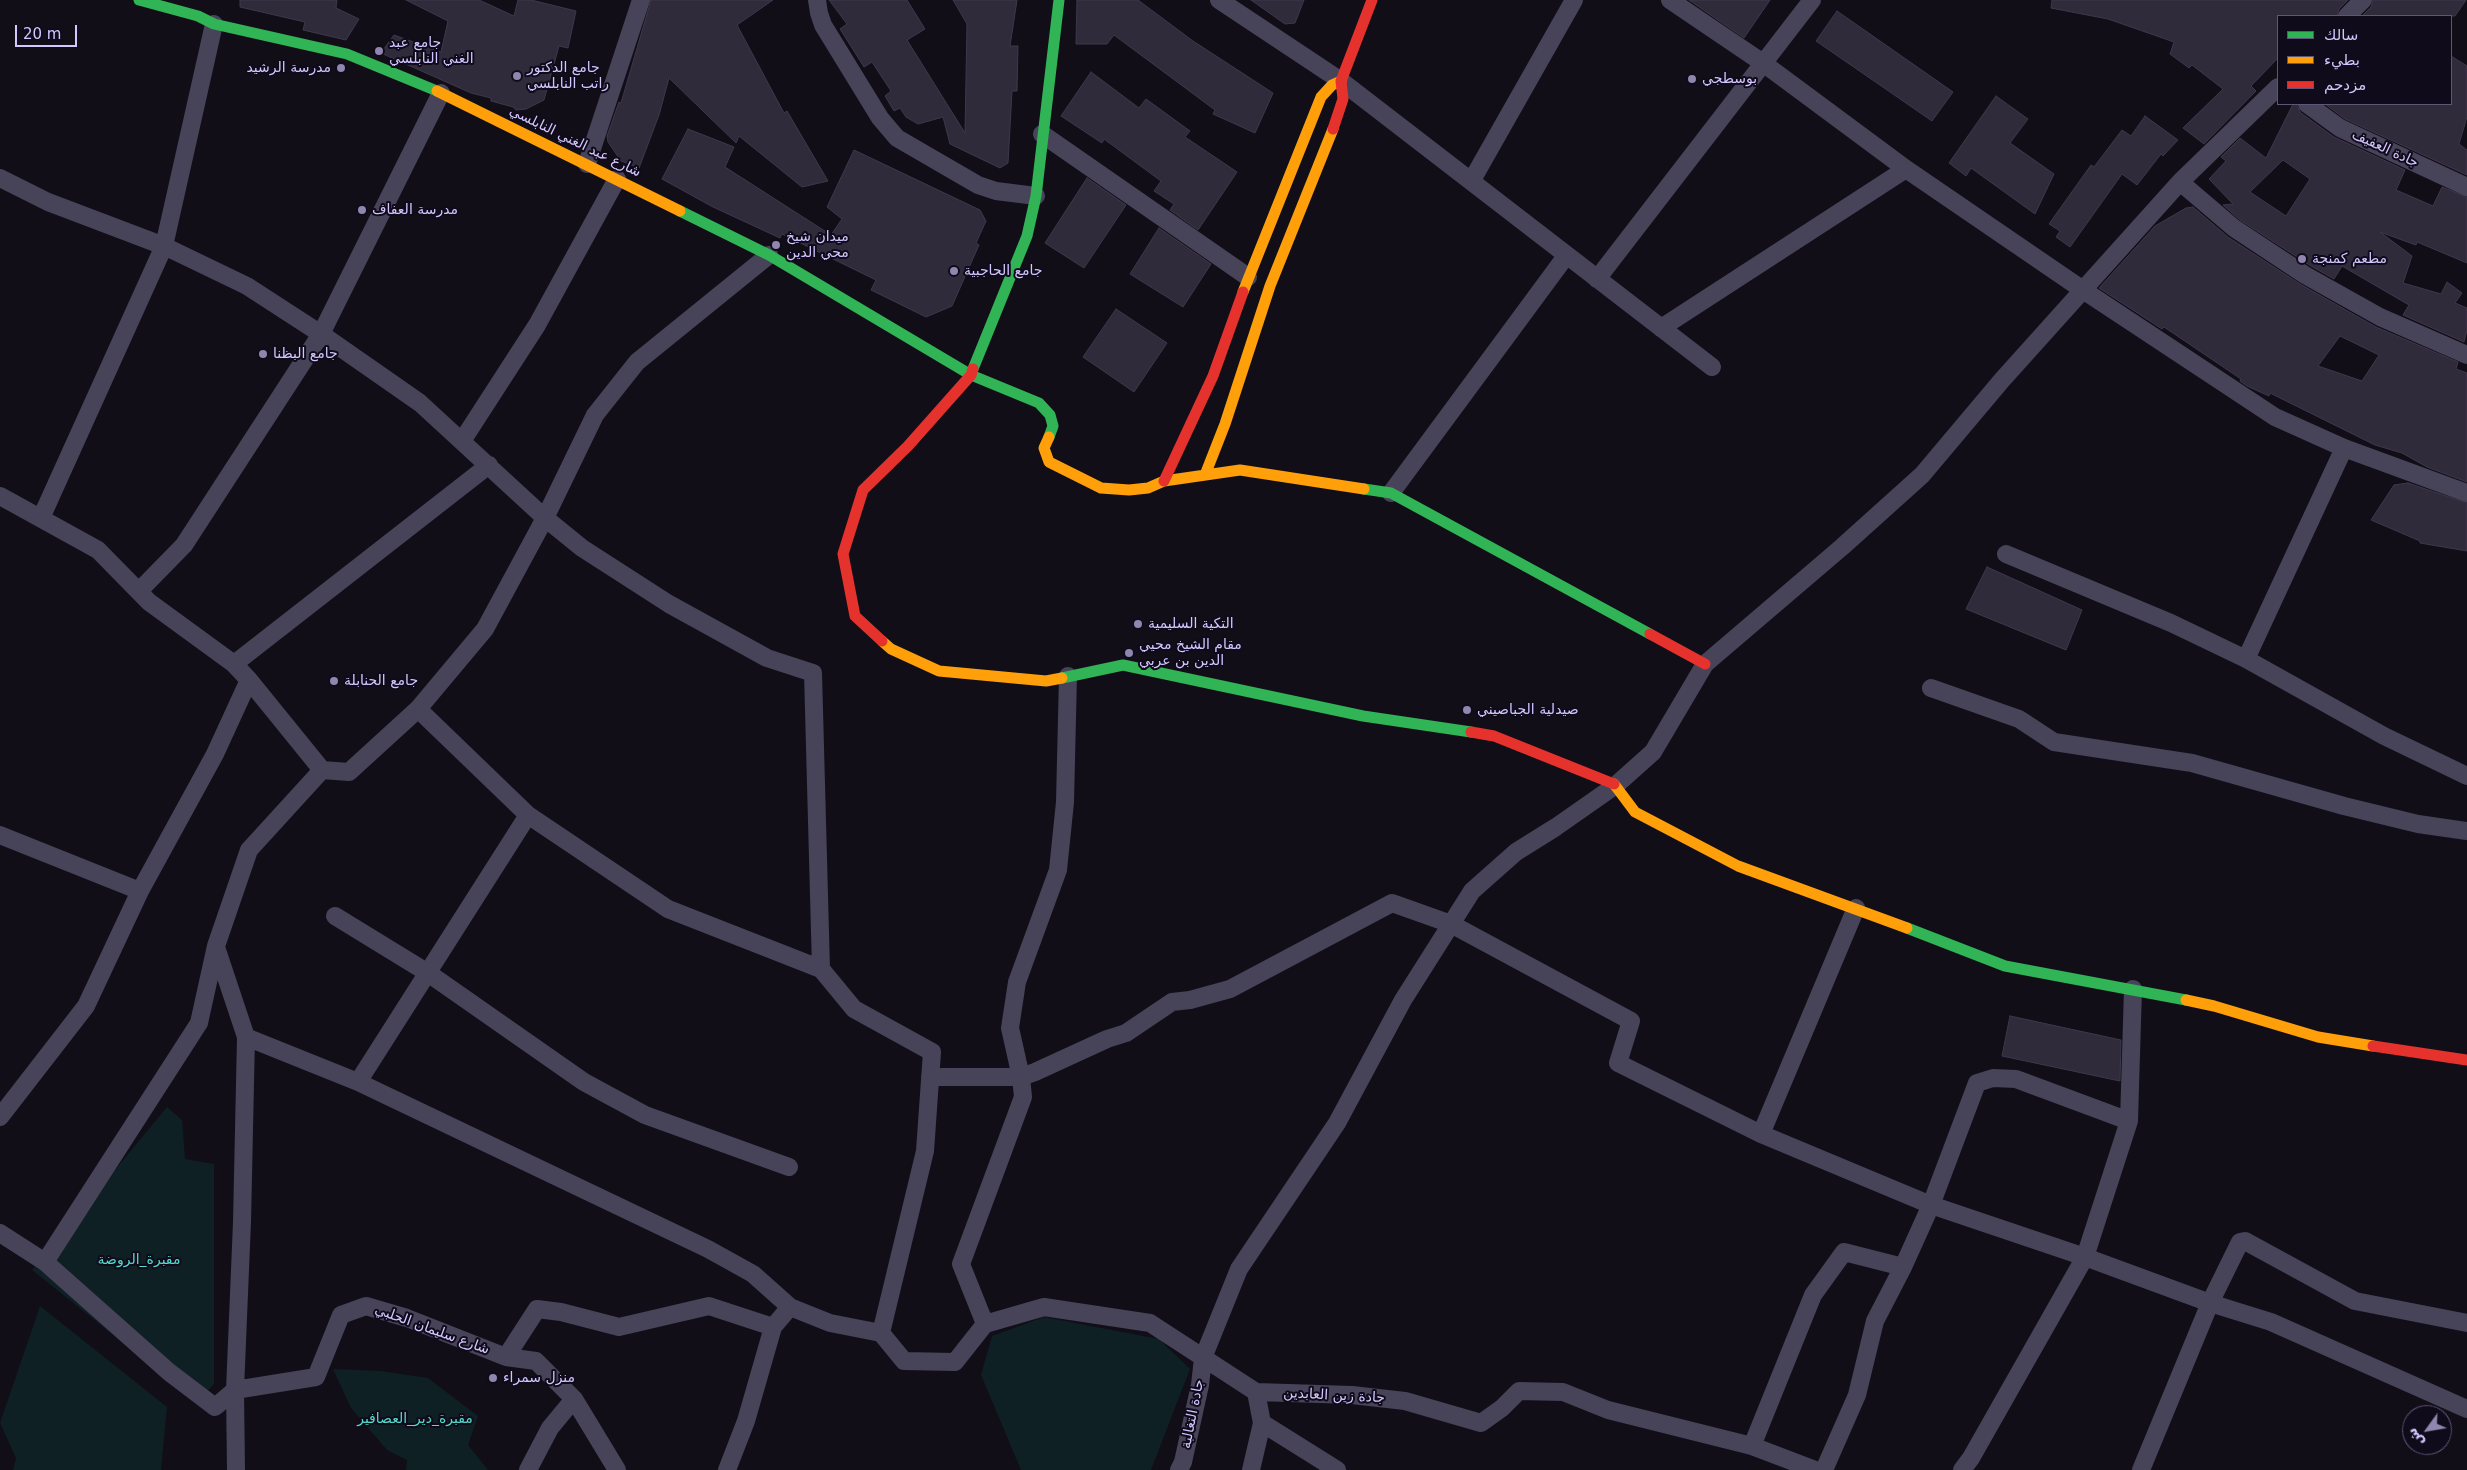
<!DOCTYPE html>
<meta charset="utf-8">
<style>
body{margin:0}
#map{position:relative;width:2467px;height:1470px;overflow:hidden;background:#110e18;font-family:"DejaVu Sans",Vazirmatn,sans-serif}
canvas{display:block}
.legend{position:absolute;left:2277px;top:15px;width:175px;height:90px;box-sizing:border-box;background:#100b1b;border:1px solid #5e5676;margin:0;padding:6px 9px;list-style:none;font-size:15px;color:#d4c6fe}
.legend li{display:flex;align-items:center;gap:10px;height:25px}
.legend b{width:25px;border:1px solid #5e5676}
.north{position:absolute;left:2402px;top:1405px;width:50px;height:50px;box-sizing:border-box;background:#100b1b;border:1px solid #5e5676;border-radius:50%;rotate:238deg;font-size:14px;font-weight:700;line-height:20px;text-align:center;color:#d4c6fe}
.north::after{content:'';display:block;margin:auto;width:18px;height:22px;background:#9086ae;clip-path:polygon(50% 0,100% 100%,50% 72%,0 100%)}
.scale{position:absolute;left:15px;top:25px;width:62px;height:22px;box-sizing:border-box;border:2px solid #d4c6fe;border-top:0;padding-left:6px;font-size:15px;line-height:18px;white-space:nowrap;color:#d4c6fe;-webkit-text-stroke:4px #100b1b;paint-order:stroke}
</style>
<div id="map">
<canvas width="2467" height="1470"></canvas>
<ul class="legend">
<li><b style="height:6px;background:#30b455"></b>سالك</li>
<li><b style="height:6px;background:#ff9f0a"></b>بطيء</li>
<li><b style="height:6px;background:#e5322d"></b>مزدحم</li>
</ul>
<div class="north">ش</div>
<div class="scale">20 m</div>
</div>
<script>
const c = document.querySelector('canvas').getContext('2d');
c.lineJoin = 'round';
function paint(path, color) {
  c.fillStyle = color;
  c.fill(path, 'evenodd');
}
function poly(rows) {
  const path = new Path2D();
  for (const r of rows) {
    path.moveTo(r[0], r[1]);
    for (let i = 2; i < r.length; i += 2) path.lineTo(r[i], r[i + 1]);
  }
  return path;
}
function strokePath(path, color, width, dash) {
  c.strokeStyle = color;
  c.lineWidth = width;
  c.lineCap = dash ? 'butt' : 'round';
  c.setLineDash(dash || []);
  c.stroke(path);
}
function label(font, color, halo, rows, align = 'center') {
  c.font = font + ' "DejaVu Sans",Vazirmatn,sans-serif';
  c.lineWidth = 4;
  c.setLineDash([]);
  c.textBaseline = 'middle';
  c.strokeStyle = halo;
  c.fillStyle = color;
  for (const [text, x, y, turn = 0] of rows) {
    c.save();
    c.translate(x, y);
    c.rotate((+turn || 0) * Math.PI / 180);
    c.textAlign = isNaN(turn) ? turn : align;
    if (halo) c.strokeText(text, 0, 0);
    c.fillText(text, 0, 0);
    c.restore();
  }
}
const green = poly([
 [167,1107,182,1120,185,1159,214,1164,214,1384,197,1402,32,1270],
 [40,1306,167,1407,161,1470,13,1470,16,1458,0,1423],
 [1044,1317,1159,1339,1190,1369,1151,1470,1021,1470,981,1375,992,1336],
 [333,1369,381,1371,428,1378,478,1416,468,1445,488,1470,406,1470,407,1460,387,1450,351,1408]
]);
const building = poly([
 [240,0,337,0,336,8,359,19,346,40,303,30,305,22,240,7,240,0],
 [406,0,479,0,514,16,518,0,531,0,576,11,568,48,559,46,544,100,526,109,516,110,513,107,491,101,491,98,471,93,381,53,394,35,441,52,448,21,406,0],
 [651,0,773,0,737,25,784,113,787,111,828,181,802,187,739,136,736,143,669,78,659,115,639,168,621,161,608,142,607,136,619,102,621,103,651,0],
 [829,0,907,0,925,29,907,40,965,133,967,24,953,0,1017,0,1010,46,1018,46,1017,91,1012,91,1008,163,1000,168,950,144,943,117,918,124,906,117,900,108,894,111,885,96,891,91,872,62,864,67,840,29,847,24,829,0],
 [1077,0,1138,0,1193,41,1273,93,1255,133,1213,114,1215,110,1114,35,1107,44,1076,44,1077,0],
 [1251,0,1304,0,1295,23,1285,24,1251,0],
 [1689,0,1770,0,1744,38,1689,0],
 [2052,0,2348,0,2339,9,2337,16,2278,16,2278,58,2251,86,2256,91,2204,144,2183,128,2223,89,2192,65,2189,68,2170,54,2174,42,2108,19,2051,8,2052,0],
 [2373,0,2466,0,2455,16,2362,16,2371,7,2373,0],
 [1837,11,1953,92,1932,121,1816,41,1837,11],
 [2451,56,2467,66,2467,117,2459,144,2467,150,2467,175,2345,119,2325,104,2451,104,2451,56],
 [1091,72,1139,108,1146,99,1190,131,1185,137,1237,172,1198,230,1170,210,1174,204,1154,191,1161,181,1104,139,1102,143,1061,116,1091,72],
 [1996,96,2028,119,2010,143,2054,174,2035,214,1971,168,1966,176,1949,163,1996,96],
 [2293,104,2296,104,2301,113,2334,137,2405,170,2396,190,2433,206,2442,187,2467,197,2467,263,2417,242,2416,245,2380,232,2412,256,2403,283,2441,294,2447,282,2462,293,2455,303,2467,308,2467,330,2464,342,2403,315,2409,305,2342,266,2334,279,2311,266,2240,220,2223,205,2233,204,2209,179,2226,161,2221,157,2240,138,2266,158,2293,104],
 [2283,160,2310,179,2286,216,2250,192,2283,160],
 [2145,116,2178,140,2163,156,2161,154,2137,185,2122,174,2070,247,2056,237,2060,231,2049,224,2091,165,2094,167,2122,130,2131,136,2145,116],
 [688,129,734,147,725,167,831,235,842,219,827,207,854,150,980,210,986,221,976,243,979,245,952,306,926,317,871,290,876,280,782,234,780,238,713,207,662,179,688,129],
 [1087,178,1126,205,1084,268,1045,243,1087,178],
 [2193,207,2228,237,2300,284,2376,327,2458,362,2456,369,2467,373,2467,482,2427,467,2402,453,2375,445,2270,393,2269,396,2247,386,2240,381,2241,379,2164,327,2162,329,2099,288,2155,226,2186,208,2193,207],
 [2340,336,2379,355,2362,381,2318,366,2340,336],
 [1159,228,1211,264,1183,307,1130,274,1159,228],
 [1116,309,1167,343,1134,392,1083,357,1116,309],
 [2408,483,2467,503,2467,551,2420,543,2420,541,2371,520,2394,485,2408,483],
 [1987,567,2082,610,2066,650,1966,609,1987,567],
 [2010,1016,2121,1040,2120,1081,2002,1056,2010,1016]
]);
const street = poly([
 [817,0,819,13,823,25,880,118,897,138,978,185,996,191,1036,196],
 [1219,0,1341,81,1712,367],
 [1670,0,1763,63,1906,169,2083,290,2275,417,2344,448,2467,493],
 [2347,16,2363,0],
 [2307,104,2340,128,2467,187],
 [1042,134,1248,277],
 [587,164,641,0],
 [0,178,48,202,164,246,247,286,321,334,420,403,545,518,582,548,669,604,767,658,813,673,821,969,854,1009,932,1052,925,1151,881,1333],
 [1472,180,1574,0],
 [2180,182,2234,228,2305,275,2380,317,2467,355],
 [1597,279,1812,0],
 [1661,328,1906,169],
 [462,441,537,325,617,179],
 [1391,493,1566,256],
 [0,496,98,550,149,602,234,664,249,680,322,770],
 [41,518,164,246,214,24],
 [2006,554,2171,623,2246,659,2384,736,2467,776],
 [139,591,184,545,321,334,441,93],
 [2246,659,2344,448],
 [234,664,489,465],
 [1931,688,2019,719,2054,742,2192,763,2344,806,2418,824,2467,831],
 [418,709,528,815,668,909,821,969],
 [0,835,140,891],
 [335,916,428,973,584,1082,645,1115,789,1167],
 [216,947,246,1037,242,1222,235,1390,236,1470],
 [246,1037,358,1082,708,1249,753,1274,790,1307,830,1323,881,1333],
 [930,1077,1021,1077,1035,1072,1107,1039,1126,1033,1172,1002,1190,1000,1230,989,1392,903,1451,924,1631,1021,1618,1063,1761,1134,1931,1205,2085,1257,2210,1303,2271,1322,2467,1409],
 [358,1082,528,815],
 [0,1117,86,1006,140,891,215,754,249,680],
 [1761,1134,1856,908],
 [0,1233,45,1262,169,1372,215,1407,235,1390,316,1377,341,1315,366,1306,407,1318,506,1357,536,1361,574,1399,617,1470],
 [45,1262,199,1023,216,946,249,850,322,770,349,772,418,709,485,629,545,518,595,415,637,362,769,255],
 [985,1324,961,1264,1023,1097,1021,1077,1010,1028,1017,982,1058,870,1065,802,1068,676],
 [881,1333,904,1361,955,1362,985,1324,1044,1307,1150,1323,1256,1392,1352,1395,1405,1401,1481,1423,1502,1408,1519,1391,1563,1392,1608,1410,1752,1446,1815,1470],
 [506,1357,537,1309,561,1312,619,1327,709,1306,773,1327],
 [1262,1423,1337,1470],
 [1752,1446,1813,1295,1844,1252,1903,1267,1931,1205,1977,1083,1993,1078,2016,1079,2129,1121],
 [528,1470,550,1428,574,1399],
 [727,1470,746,1421,773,1327,790,1307],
 [1179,1470,1183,1462,1200,1385,1203,1358,1239,1269,1337,1123,1403,1000,1472,891,1516,852,1556,827,1616,785,1653,752,1705,664,1842,547,1922,475,2002,380,2180,182,2278,87],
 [1251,1470,1262,1423,1256,1392],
 [1824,1470,1857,1395,1875,1321,1903,1267],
 [1962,1470,1971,1458,2085,1257,2129,1121,2133,989],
 [2141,1470,2210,1303,2240,1242,2245,1241,2355,1301,2467,1323]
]);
const fast = poly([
 [139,0,198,16,214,24,347,54,437,91],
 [680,211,769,255,971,375,1039,403,1050,415,1053,426,1049,437],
 [973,369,1027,236,1036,196,1059,0],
 [1364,489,1391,493,1650,634],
 [1062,678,1123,665,1363,716,1471,732],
 [1907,928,2005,966,2186,1000]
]);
const slow = poly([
 [437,91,680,211],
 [1243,292,1321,97,1332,85,1341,81],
 [1049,437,1044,448,1049,462,1101,488,1129,490,1148,488,1164,481,1240,470,1364,489],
 [1205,475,1225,424,1270,286,1333,129],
 [882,641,891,649,939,671,1046,681,1062,678],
 [1614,784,1635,812,1738,866,1907,928],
 [2186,1000,2214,1006,2318,1037,2373,1046]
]);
const jam = poly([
 [1333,129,1343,99,1341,81,1372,0],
 [1164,481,1213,376,1243,292],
 [1650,634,1705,664],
 [882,641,855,616,843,554,863,490,908,446,971,375,973,369],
 [1471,732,1494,736,1614,784],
 [2373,1046,2467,1060]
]);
const markers = [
 [379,51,5,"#9086ae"],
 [341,68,5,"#9086ae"],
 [517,76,5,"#9086ae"],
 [1692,79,5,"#9086ae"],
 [362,210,5,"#9086ae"],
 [776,245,5,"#9086ae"],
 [2302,259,5,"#9086ae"],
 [954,271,5,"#9086ae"],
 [263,354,5,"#9086ae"],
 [1138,624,5,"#9086ae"],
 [1129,653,5,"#9086ae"],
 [334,681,5,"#9086ae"],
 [1467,710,5,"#9086ae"],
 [493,1378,5,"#9086ae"]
];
const poiNames = [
 ["جامع عبد",389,43],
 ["الغني النابلسي",389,59],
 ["مدرسة الرشيد",331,68,"right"],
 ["جامع الدكتور",527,68],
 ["راتب النابلسي",527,84],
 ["بوسطجي",1702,79],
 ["مدرسة العفاف",372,210],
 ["ميدان شيخ",786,237],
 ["محي الدين",786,253],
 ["مطعم كمنجة",2312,259],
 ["جامع الحاجبية",964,271],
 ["جامع البظنا",273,354],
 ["التكية السليمية",1148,624],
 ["مقام الشيخ محيي",1139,645],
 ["الدين بن عربي",1139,661],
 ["جامع الحنابلة",344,681],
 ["صيدلية الجباصيني",1477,710],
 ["منزل سمراء",503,1378]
];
const streetNames = [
 ["شارع عبد الغني النابلسي",575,142,26],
 ["جادة العفيف",2385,149,25],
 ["شارع سليمان الحلبي",432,1330,20],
 ["جادة زين العابدين",1334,1396,3],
 ["جادة التغالبة",1193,1414,-79]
];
const parkNames = [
 ["مقبرة_الروضة",139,1260],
 ["مقبرة_دير_العصافير",415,1419]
];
paint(green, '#0e2023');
paint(building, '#302b3b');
strokePath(building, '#3f384c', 1);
strokePath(street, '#474359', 18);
strokePath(fast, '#30b455', 11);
strokePath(slow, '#ff9f0a', 11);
strokePath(jam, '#e5322d', 11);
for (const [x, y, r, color] of markers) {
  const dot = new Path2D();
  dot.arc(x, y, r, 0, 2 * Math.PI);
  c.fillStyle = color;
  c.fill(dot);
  strokePath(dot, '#100b1b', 2);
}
label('14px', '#d4c6fe', '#100b1b', poiNames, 'left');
label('14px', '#d4c6fe', '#100b1b', streetNames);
label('14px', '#55dbcc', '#100b1b', parkNames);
</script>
